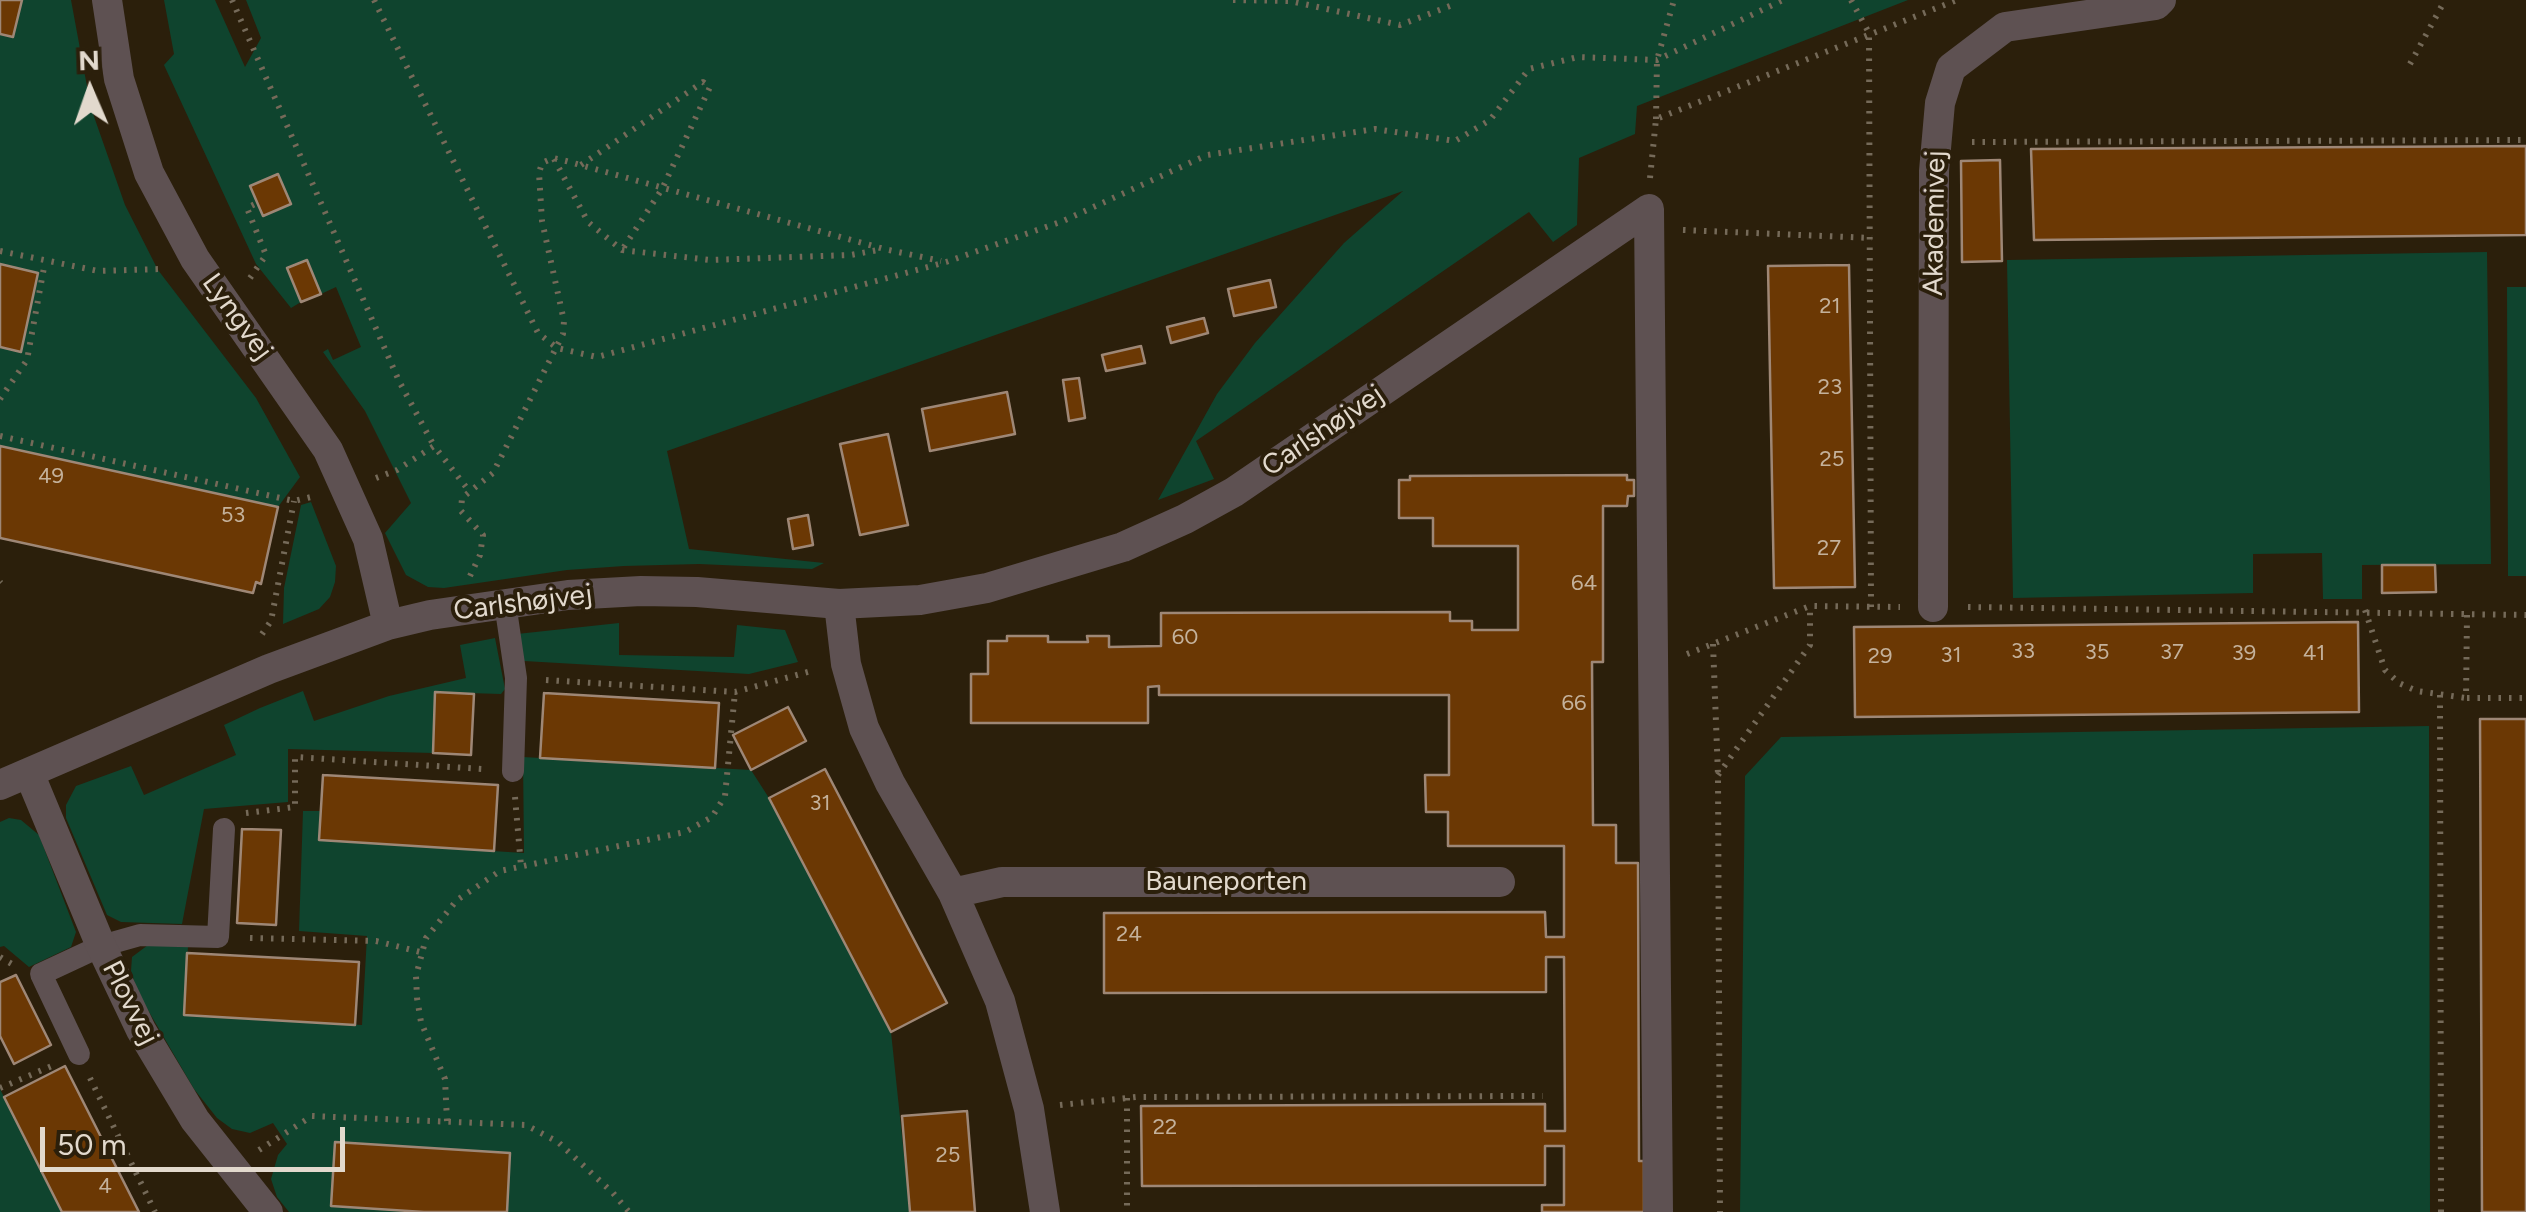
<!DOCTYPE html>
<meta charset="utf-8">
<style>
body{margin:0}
#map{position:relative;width:2526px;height:1212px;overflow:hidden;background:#2b1f0b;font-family:Figtree,sans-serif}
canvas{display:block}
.north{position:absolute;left:40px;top:40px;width:100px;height:100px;-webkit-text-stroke:8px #2b1f0b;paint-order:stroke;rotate:358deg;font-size:28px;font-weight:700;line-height:40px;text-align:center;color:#e2d9cd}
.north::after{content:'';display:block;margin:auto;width:35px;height:45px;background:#e2d9cd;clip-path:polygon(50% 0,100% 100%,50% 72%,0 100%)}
.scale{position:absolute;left:40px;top:1127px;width:305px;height:45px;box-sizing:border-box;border:5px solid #e2d9cd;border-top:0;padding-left:12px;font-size:30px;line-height:35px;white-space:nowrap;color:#e2d9cd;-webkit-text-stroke:8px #2b1f0b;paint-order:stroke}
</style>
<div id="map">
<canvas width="2526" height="1212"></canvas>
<div class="north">N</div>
<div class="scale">50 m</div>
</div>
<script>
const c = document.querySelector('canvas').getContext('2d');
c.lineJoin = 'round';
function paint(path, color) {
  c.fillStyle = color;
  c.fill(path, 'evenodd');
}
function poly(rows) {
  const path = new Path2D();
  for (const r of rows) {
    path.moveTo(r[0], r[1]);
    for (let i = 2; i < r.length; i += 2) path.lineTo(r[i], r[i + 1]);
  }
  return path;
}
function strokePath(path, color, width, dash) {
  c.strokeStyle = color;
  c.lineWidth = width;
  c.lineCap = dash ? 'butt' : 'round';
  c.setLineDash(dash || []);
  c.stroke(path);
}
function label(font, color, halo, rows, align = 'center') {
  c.font = font + ' Figtree,sans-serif';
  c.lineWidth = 8;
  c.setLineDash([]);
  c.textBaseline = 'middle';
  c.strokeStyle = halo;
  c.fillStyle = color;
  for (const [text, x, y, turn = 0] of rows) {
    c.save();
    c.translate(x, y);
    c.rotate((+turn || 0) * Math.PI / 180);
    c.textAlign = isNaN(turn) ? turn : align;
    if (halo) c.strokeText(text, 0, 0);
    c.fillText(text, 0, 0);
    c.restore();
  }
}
const green = poly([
 [0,0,71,0,91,108,125,205,158,270,256,398,300,477,278,507,0,446],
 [164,0,215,0,245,67,261,38,246,0,1908,0,1637,106,1635,134,1579,158,1577,225,1553,242,1529,212,1196,441,1214,479,1158,500,1217,394,1255,343,1344,243,1403,191,667,451,689,549,824,563,812,569,699,564,624,566,567,570,444,588,428,587,406,575,385,533,411,503,365,411,323,352,328,349,333,360,361,347,336,287,321,294,307,260,288,268,301,302,291,308,256,264,164,65,174,54],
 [2487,252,2491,564,2362,565,2362,599,2323,599,2322,553,2253,554,2253,593,2013,598,2007,260],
 [2507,287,2526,287,2526,576,2508,576],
 [311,502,336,566,335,582,330,597,319,609,283,624,284,588,301,505],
 [619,623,619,655,734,657,737,625,785,630,798,662,749,674,524,661,517,634],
 [495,638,505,689,501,694,435,692,433,753,288,749,288,802,204,809,182,924,121,922,107,915,66,818,66,805,76,786,131,766,144,795,236,755,224,725,260,708,303,691,314,721,389,696,466,678,460,645],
 [2429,726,2430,1212,1740,1212,1745,776,1781,737],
 [523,757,751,770,769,798,891,1032,910,1212,289,1212,277,1197,271,1179,278,1155,287,1144,273,1123,250,1133,232,1129,217,1118,194,1089,138,993,131,971,132,957,148,945,188,946,184,1015,362,1025,367,936,299,931,303,811,320,811,319,840,524,853],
 [9,818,21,820,39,835,76,932,71,947,29,967,4,946,0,947,0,822],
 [0,1089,4,1097,62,1212,0,1212]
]);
const building = poly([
 [0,0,22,0,13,37,0,34,0,0],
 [2526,146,2526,235,2034,240,2031,149,2526,146],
 [2000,160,2002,261,1962,262,1961,161,2000,160],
 [278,174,291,204,263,216,250,186,278,174],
 [307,260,321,294,301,302,287,268,307,260],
 [0,264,38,273,21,352,0,347,0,264],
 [1849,265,1855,587,1774,588,1768,266,1849,265],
 [1270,280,1276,307,1234,316,1228,289,1270,280],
 [1204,318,1208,333,1171,343,1167,327,1204,318],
 [1141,346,1145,363,1106,371,1102,355,1141,346],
 [1079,378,1085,418,1069,421,1063,380,1079,378],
 [1007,392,1015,434,930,451,922,409,1007,392],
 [888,434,908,525,860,535,840,444,888,434],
 [0,446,278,507,261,584,256,582,253,593,0,538,0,446],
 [1627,475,1627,480,1634,480,1634,496,1628,496,1627,506,1603,506,1603,662,1592,662,1593,825,1616,825,1616,863,1638,863,1639,1161,1644,1161,1644,1212,1542,1212,1542,1205,1564,1205,1564,1146,1545,1146,1545,1185,1142,1186,1141,1106,1545,1104,1545,1131,1565,1131,1564,957,1546,957,1546,992,1104,993,1104,913,1545,912,1546,937,1564,937,1564,846,1448,846,1448,812,1426,812,1425,775,1449,775,1449,695,1159,695,1159,686,1148,687,1148,723,971,723,971,674,988,674,988,641,1007,641,1007,636,1048,636,1048,642,1088,642,1087,636,1109,636,1109,647,1161,646,1161,613,1450,612,1450,621,1472,621,1472,630,1518,630,1518,546,1433,546,1433,518,1399,518,1399,480,1410,480,1410,476,1627,475],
 [808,515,813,545,793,549,788,519,808,515],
 [2382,565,2435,565,2436,592,2382,593,2382,565],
 [2358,622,2359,712,1855,717,1854,627,2358,622],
 [435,692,474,694,471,755,433,753,435,692],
 [544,693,719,703,715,768,540,758,544,693],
 [788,707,806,741,751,770,733,735,788,707],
 [2480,719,2526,719,2526,1212,2482,1212,2480,719],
 [825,769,947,1003,891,1032,769,798,825,769],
 [323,775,498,785,494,851,319,840,323,775],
 [242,829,281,830,276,925,237,923,242,829],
 [187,953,359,962,355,1025,184,1015,187,953],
 [16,975,51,1045,14,1064,0,1036,0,982,16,975],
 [65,1066,139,1212,62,1212,4,1097,65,1066],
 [967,1111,975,1212,910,1212,902,1116,967,1111],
 [335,1142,510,1153,507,1212,424,1212,331,1206,335,1142]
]);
const path = poly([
 [232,0,399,381,434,446],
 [374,0,538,333,557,348,597,357,946,262,1063,221,1207,155,1375,129,1455,141,1490,120,1529,69,1578,57,1657,60,1783,0],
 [1233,0,1290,1,1400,25,1450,6,1455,0],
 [1851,0,1869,33,1871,607],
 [2410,64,2445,0],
 [1656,119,1657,60,1674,0],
 [1972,142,2526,140],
 [554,159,588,222,622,250,710,260,851,255,878,250],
 [581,165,703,82,710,87,662,189,622,250],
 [1650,178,1656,119,1957,0],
 [1683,230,1872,238],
 [0,251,98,271,161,269],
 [250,278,266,255,247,208,257,203],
 [0,399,27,360,45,262],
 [0,436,294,501,311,497],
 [376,478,397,470,434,446,470,492],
 [470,576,480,555,483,535,461,511,462,498,493,473,563,334,564,321,542,221,539,173,542,163,553,158,566,161,884,249,941,261],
 [0,582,1,583],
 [1968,607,2526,615],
 [2365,610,2385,670,2399,683,2417,691,2466,698],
 [2467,615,2466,698,2526,698],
 [262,634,271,621,294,501],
 [1713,644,1718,775,1720,1212],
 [1687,654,1810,606,1900,607],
 [546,680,735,692,815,670],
 [2440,695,2441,1212],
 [1718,775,1810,645,1810,606],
 [515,797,521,866],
 [246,813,295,807,295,757,483,769],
 [250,938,376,941,420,952],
 [0,957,12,964],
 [90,1078,155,1212],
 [0,1088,54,1065],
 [1127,1098,1127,1212],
 [1060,1105,1136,1097,1543,1096],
 [447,1121,445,1079,421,1022,417,998,416,976,426,938,457,900,500,871,685,832,712,817,725,796,735,692],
 [259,1150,312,1116,526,1125,558,1142,613,1193,629,1212]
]);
const lane = poly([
 [505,603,516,678,513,771],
 [79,1054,41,974,101,946,140,935,218,937,224,829]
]);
const street = poly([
 [107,0,119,79,149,173,195,259,328,450,368,539,388,625],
 [839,604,846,664,864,728,890,783,953,893,1000,1001,1029,1109,1045,1212],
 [1933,607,1934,171,1940,103,1951,68,2005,27,2156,5,2161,0],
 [29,773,101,946,141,1030,195,1120,268,1212],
 [0,785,269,669,388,625,430,615,568,595,641,591,697,592,839,604,920,600,987,588,1123,547,1185,519,1234,492,1649,209,1658,1212],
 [953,893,1002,882,1500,882]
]);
const numberNames = [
 ["21",1830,307],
 ["23",1830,388],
 ["25",1832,460],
 ["49",51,477],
 ["53",233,516],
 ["27",1829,549],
 ["64",1584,584],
 ["60",1185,638],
 ["33",2023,652],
 ["35",2097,653],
 ["37",2172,653],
 ["39",2244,654],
 ["41",2314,654],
 ["31",1951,656],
 ["29",1880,657],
 ["66",1574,704],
 ["31",820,804],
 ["24",1129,935],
 ["22",1165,1128],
 ["25",948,1156],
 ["4",105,1187]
];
const streetNames = [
 ["Akademivej",1935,223,-89],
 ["Lyngvej",237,317,54],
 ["Carlshøjvej",1323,431,-34],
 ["Carlshøjvej",523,603,-7],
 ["Bauneporten",1226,882],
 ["Plovvej",130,1003,63]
];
paint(green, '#0f442e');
paint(building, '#6b3804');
strokePath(building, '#9e8776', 2.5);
strokePath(path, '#756a59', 6, [2.5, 8]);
strokePath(lane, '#5e5152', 22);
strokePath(street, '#5e5152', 30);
label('22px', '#c4b19b', null, numberNames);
label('28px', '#e2d9cd', '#2b1f0b', streetNames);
</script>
